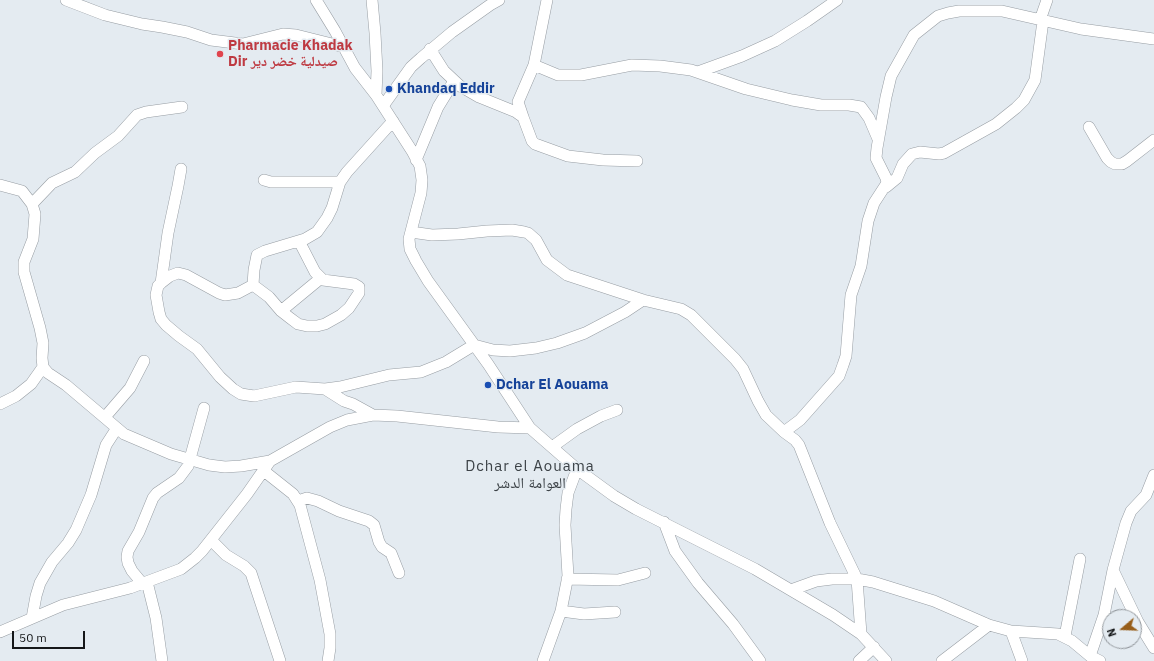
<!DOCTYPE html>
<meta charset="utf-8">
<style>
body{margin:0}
#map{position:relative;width:1154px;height:661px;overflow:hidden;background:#e4ebf1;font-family:"IBM Plex Sans",sans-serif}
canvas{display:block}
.north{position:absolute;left:1102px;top:609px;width:40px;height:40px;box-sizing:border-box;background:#e4ebf1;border:1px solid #91969b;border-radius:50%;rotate:251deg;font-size:11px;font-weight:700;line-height:16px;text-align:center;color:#151719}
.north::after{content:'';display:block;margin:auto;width:14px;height:18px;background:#975e1a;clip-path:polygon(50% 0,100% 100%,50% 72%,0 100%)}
.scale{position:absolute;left:12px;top:631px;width:73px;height:18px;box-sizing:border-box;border:2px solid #151719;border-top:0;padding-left:5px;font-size:12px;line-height:14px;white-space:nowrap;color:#151719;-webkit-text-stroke:3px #e4ebf1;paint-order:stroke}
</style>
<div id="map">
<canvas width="1154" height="661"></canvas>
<div class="north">N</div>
<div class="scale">50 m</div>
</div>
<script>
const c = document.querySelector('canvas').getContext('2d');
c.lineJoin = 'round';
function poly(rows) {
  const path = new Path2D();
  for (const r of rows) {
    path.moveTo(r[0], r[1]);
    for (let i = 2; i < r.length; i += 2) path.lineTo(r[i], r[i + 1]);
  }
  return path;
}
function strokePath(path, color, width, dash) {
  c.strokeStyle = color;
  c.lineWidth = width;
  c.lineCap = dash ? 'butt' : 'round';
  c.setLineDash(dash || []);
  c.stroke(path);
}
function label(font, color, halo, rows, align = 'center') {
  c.font = font + ' "IBM Plex Sans","Noto Naskh Arabic",sans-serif';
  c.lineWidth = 3;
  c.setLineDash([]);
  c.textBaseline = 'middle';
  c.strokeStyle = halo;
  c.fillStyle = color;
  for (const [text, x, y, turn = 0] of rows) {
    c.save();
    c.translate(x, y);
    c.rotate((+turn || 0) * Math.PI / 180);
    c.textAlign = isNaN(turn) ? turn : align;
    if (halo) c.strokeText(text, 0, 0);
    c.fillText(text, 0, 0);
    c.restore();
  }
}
const minor = poly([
 [66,0,105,15,142,24,162,27,187,32,211,40,243,44,283,34,296,35,344,47],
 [316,0,335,31,355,68,376,95,412,151,420,166,422,180,421,193,409,239,410,249,416,261,428,281,488,364,530,428,577,469,614,496,636,509,755,569,833,615,861,634,886,661],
 [372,0,375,33,377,71,376,95],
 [1040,20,1047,0],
 [430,49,444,71,460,86,479,97,516,112,523,117,532,141,535,144,568,156,603,160,637,161],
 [534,65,558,75,581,75,632,65,660,66,691,70,746,89,792,100,821,105,849,105,861,107,869,118,878,139],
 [698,72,742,56,775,41,807,21,837,0],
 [383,106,411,67,421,58,452,32,490,5,499,0],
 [523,117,518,102,534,65,547,0],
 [1089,127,1107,158,1111,162,1115,164,1122,164,1127,161,1154,140],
 [416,160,438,107,454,81],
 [264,180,271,182,340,182],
 [0,185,22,191,32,204,35,214,33,239,24,262,24,272,40,328,43,343,42,358,43,367,48,373,66,385,124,434,171,454,209,465,225,467,241,466,270,461],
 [886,187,897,178,903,164,912,154,920,152,939,154,944,153,996,124,1016,108,1024,100,1035,80,1043,21],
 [32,204,52,183,75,172,95,153,118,136,137,115,146,112,182,107],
 [411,232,432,235,458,234,487,231,512,230,524,232,528,233,536,240,547,260,567,275,643,300,681,309,691,315,735,359,743,369,758,401,766,415,784,432,795,440,799,445,830,523,857,579,861,634],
 [161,283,168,233,178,186,181,169],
 [253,285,238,293,225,295,219,293,186,275,178,273,170,276,161,283,158,286,156,295,159,312,161,319,166,325,179,336,197,349,220,377,233,389,241,394,254,396,296,387,325,389,340,387,389,375,421,372,446,362,474,345,493,350,510,351,536,348,557,343,585,333,625,312,643,300],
 [253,285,254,270,257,255,265,251,305,239,317,232,327,218,332,208,340,182,347,172,393,121],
 [253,285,269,297,281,311,290,318,298,324,307,326,317,326,325,324,341,315,349,308,359,293,359,287,354,284,323,280,315,272,299,241],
 [281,311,321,278],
 [325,389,344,401,353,404,373,415],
 [0,404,16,396,31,384,43,367],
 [105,417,130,388,144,361],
 [784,432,800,420,808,411,839,376,843,365,846,356,851,295,861,266,868,221,874,203,887,183,886,178,876,158,877,148,886,97,891,76,914,35,938,16,948,13,959,11,1002,11,1081,29,1154,39],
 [552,447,577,429,601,416,617,410],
 [264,471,293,494,300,505,320,580,330,634,330,648,328,661],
 [1154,475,1146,495,1131,511,1126,523,1113,570,1138,622,1154,648],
 [298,501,307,498,318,501,339,511,369,521,374,525,379,542,382,547,391,553,399,573],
 [664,522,675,551,698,583,733,624,760,661],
 [211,540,226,555,244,566,251,573,280,661],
 [567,579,618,580,645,573],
 [147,582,156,618,162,661],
 [142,583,132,571,128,563,127,557,128,551,139,532,153,498,157,493,179,478,188,466,204,408],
 [791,590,816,581,832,579,857,579,873,582,934,601,989,625,1011,631,1058,634,1072,641,1090,656,1100,661],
 [561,611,584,614,615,612],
 [32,618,36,596,40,583,52,562,68,543,76,530,91,495,106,445,117,428],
 [1011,631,1022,661],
 [0,632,63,605,130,588,181,569,195,558,202,551,247,494,270,461,330,427,347,420,373,415,397,416,498,427,530,428],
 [1065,636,1080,559],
 [1090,656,1104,615,1113,570],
 [543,661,561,611,568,576,565,525,566,509,568,493,577,469],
 [859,661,874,647],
 [942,661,989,625]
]);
const markers = [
 [220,54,4,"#e0444e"],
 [389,89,4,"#1a4fb4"],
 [488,385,4,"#1a4fb4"]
];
const healthNames = [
 ["Pharmacie Khadak",228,46],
 ["Dir صيدلية خضر دير",228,62]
];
const transitNames = [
 ["Khandaq Eddir",397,89],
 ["Dchar El Aouama",496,385]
];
const neighbourhoodNames = [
 ["Dchar el Aouama",530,467],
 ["العوامة الدشر",530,484]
];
strokePath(minor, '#979da3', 12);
strokePath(minor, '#fff', 11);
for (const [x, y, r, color] of markers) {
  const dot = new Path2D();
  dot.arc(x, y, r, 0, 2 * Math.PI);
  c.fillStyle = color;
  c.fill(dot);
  strokePath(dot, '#e4ebf1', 1.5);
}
label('bold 14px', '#be3a42', '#e4ebf1', healthNames, 'left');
label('bold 14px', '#164399', '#e4ebf1', transitNames, 'left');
c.letterSpacing = '1px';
label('15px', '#3c4247', '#e4ebf1', neighbourhoodNames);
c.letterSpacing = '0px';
</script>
